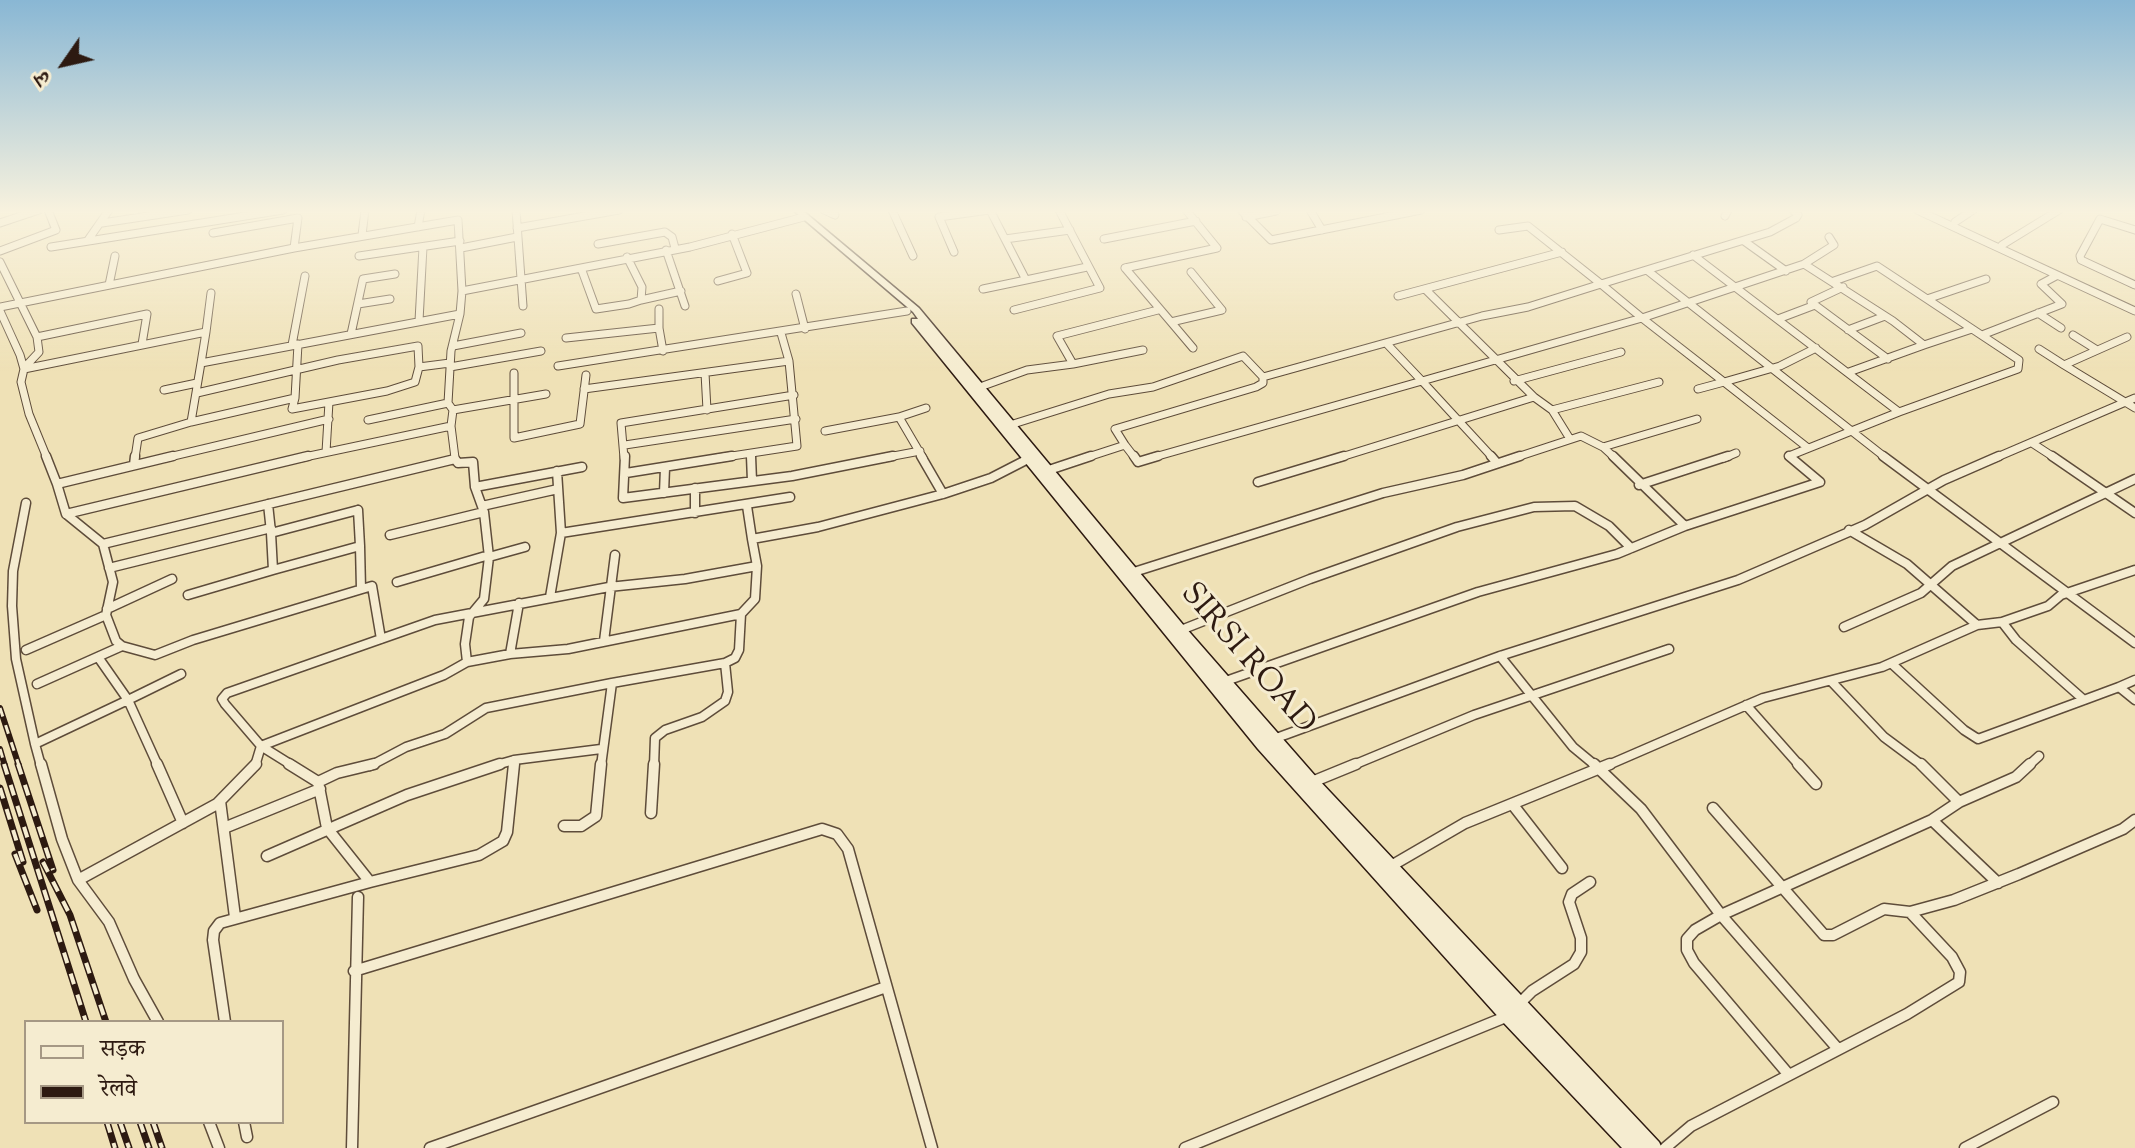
<!DOCTYPE html>
<meta charset="utf-8">
<style>
body{margin:0}
#map{position:relative;width:2135px;height:1148px;overflow:hidden;background:#efe1b6;font-family:"Sorts Mill Goudy","Noto Serif Devanagari",serif}
canvas{display:block}
.legend{position:absolute;left:24px;top:1020px;width:260px;height:104px;box-sizing:border-box;background:#f5ecd0;border:2px solid #a59884;margin:0;padding:10px 14px;list-style:none;font-size:24px;color:#2d1a11}
.legend li{display:flex;align-items:center;gap:16px;height:40px}
.legend b{width:40px;border:2px solid #a59884}
.north{position:absolute;left:24px;top:24px;width:80px;height:80px;-webkit-text-stroke:6px #f5ecd0;paint-order:stroke;rotate:236deg;font-size:22px;font-weight:700;line-height:32px;text-align:center;color:#2d1a11}
.north::after{content:'';display:block;margin:auto;width:28px;height:36px;background:#2d1a11;clip-path:polygon(50% 0,100% 100%,50% 72%,0 100%)}
</style>
<div id="map">
<canvas width="2135" height="1148"></canvas>
<ul class="legend">
<li><b style="height:10px;background:#f5ecd0"></b>सड़क</li>
<li><b style="height:10px;background:#2d1a11"></b>रेलवे</li>
</ul>
<div class="north">उ</div>
</div>
<script>
const c = document.querySelector('canvas').getContext('2d');
c.lineJoin = 'round';
function poly(rows) {
  const path = new Path2D();
  for (const r of rows) {
    path.moveTo(r[0], r[1]);
    for (let i = 2; i < r.length; i += 2) path.lineTo(r[i], r[i + 1]);
  }
  return path;
}
function strokePath(path, color, width, dash) {
  c.strokeStyle = color;
  c.lineWidth = width;
  c.lineCap = dash ? 'butt' : 'round';
  c.setLineDash(dash || []);
  c.stroke(path);
}
function paint(path, color) {
  c.fillStyle = color;
  c.fill(path, 'evenodd');
}
function label(font, color, halo, rows, align = 'center') {
  c.font = font + ' "Sorts Mill Goudy",serif';
  c.lineWidth = 6;
  c.setLineDash([]);
  c.textBaseline = 'middle';
  c.strokeStyle = halo;
  c.fillStyle = color;
  for (const [text, x, y, turn = 0] of rows) {
    c.save();
    c.translate(x, y);
    c.rotate((+turn || 0) * Math.PI / 180);
    c.textAlign = isNaN(turn) ? turn : align;
    if (halo) c.strokeText(text, 0, 0);
    c.fillText(text, 0, 0);
    c.restore();
  }
}
const minorFar2 = poly([
 [516,210,523,306],
 [824,210,835,215],
 [892,210,913,256],
 [990,210,1026,280,1087,267],
 [1241,210,1271,240,1421,210],
 [1310,210,1322,230],
 [1917,210,2135,311],
 [1725,216,1728,210],
 [1246,217,1276,211],
 [1955,222,1973,210],
 [0,223,39,210],
 [102,223,188,210],
 [418,227,421,210],
 [517,228,619,210],
 [1499,230,1528,226,1601,284,1770,232,1796,218,1798,215,1793,210],
 [2135,230,2100,219,2080,256,2081,260,2135,285],
 [213,233,298,218,294,248],
 [362,235,365,210],
 [1005,239,1070,230],
 [1104,239,1196,221],
 [88,240,109,210],
 [1744,241,1786,271],
 [598,244,665,232,672,237,675,248],
 [2002,245,2059,210],
 [51,247,283,210],
 [461,248,517,237],
 [666,250,685,306],
 [0,251,56,230,48,210],
 [954,252,939,217,989,210],
 [1693,255,1899,412,2018,369,2019,360,1927,299,1986,279],
 [359,256,460,241],
 [0,262,37,337,39,352,24,368],
 [1804,264,1893,321,1924,345,1849,372],
 [581,268,596,309,629,304,641,300,642,287,627,257],
 [1125,268,1171,322,1222,310,1191,272],
 [1125,268,1217,248,1186,210],
 [1648,271,1886,458],
 [718,281,747,273,732,234],
 [1834,281,1877,266,1927,299],
 [109,285,115,256],
 [1843,287,1811,302,1888,359],
 [983,289,1026,280],
 [1425,289,1534,397],
 [796,294,805,329],
 [1398,296,1562,252],
 [641,300,681,291],
 [358,304,390,299],
 [0,307,294,248,458,220,462,291],
 [659,309,659,328],
 [1014,310,1100,288,1059,210],
 [0,311,20,355,24,369,21,382,29,414,47,458],
 [2038,313,2061,328],
 [1778,319,1815,305],
 [419,321,423,247],
 [1171,322,1193,348],
 [1848,330,1885,316],
 [206,332,211,293],
 [781,333,789,361],
 [351,334,363,279,395,274],
 [1982,335,2062,304,2041,284,2056,276],
 [2073,335,2097,350],
 [37,337,147,314,142,344],
 [2127,337,2064,365,2135,408],
 [566,338,659,328,663,351],
 [1387,344,1422,381,1642,318,1724,382,1780,366,1816,348],
 [292,345,305,276],
 [1924,345,1972,329],
 [453,346,521,333],
 [2039,349,2064,365],
 [201,363,191,422,295,398,292,409,387,391,415,382,419,367,450,363],
 [1073,364,1143,350],
 [558,366,907,311],
 [450,367,541,351],
 [24,369,206,332,201,363,460,314,462,291,690,247,804,217],
 [514,373,514,438,580,424,586,375],
 [705,373,707,410],
 [1514,381,1621,352],
 [980,387,1027,370,1073,364,1057,336,1158,310],
 [584,389,789,361,797,446,719,458],
 [1698,389,1724,382,1808,448],
 [164,390,197,383],
 [197,393,338,360,418,346,419,367],
 [295,398,298,344],
 [448,403,451,351,460,314],
 [1552,410,1570,439],
 [899,417,926,408],
 [368,420,448,403,453,410,546,394],
 [1010,425,1109,394,1153,387,1243,356,1263,377],
 [451,426,455,458],
 [825,431,899,417,923,458],
 [2032,443,2055,458],
 [625,445,796,419],
 [1125,445,1115,429,1256,387,1263,383,1263,377,1482,316,1528,307,1601,284,1642,318,1804,264,1834,245,1829,237],
 [1603,447,1697,419],
 [326,452,329,402],
 [751,455,751,458],
 [135,458,138,438,191,422],
 [165,458,329,419],
 [300,458,451,426,453,410],
 [624,458,621,423,794,395],
 [883,458,920,451],
 [1085,458,1125,445,1135,458],
 [1151,458,1422,381,1493,458],
 [1338,458,1534,397,1552,410,1659,382],
 [1514,458,1581,436,1603,447,1615,458],
 [1724,458,1736,453],
 [1792,458,1789,456,1899,412],
 [1995,458,2135,398]
]);
const minorFar1 = poly([
 [46,456,57,484],
 [173,456,57,484,66,514,103,544,113,582,106,615,116,641,122,646,155,655,193,640,372,586,381,639],
 [625,456,623,498,792,476,893,456],
 [751,456,752,481],
 [921,456,943,494],
 [1134,456,1138,462,1158,456],
 [1491,456,1497,463],
 [1613,456,1685,526],
 [1883,456,2135,643],
 [2052,456,2135,513],
 [134,465,135,456],
 [1049,470,1091,456],
 [557,471,561,533],
 [626,473,732,456],
 [1258,482,1344,456],
 [1639,485,1728,456],
 [475,487,582,467],
 [695,488,695,513],
 [664,493,665,468],
 [26,503,13,571,12,606,16,659,35,744],
 [268,504,271,532],
 [482,506,558,489],
 [747,506,752,539],
 [358,510,360,546,273,570,271,533,358,510],
 [66,514,308,456],
 [1849,530,1907,564,1977,625],
 [390,535,484,512],
 [103,544,455,459,458,463,473,462,475,487,484,512,489,557,484,599,469,617,465,644,467,662,444,675,261,746,255,766],
 [360,546,361,589],
 [489,557,525,547],
 [109,568,271,528],
 [1134,572,1383,493,1463,475,1520,456],
 [397,582,489,555],
 [188,595,273,570],
 [550,597,561,533,790,497],
 [107,609,172,579],
 [2002,622,2016,640,2084,700,2119,687,2135,700],
 [1844,627,1921,593,1952,566,2135,479],
 [1181,630,1310,579,1457,527,1534,507,1575,506,1609,526,1631,548],
 [604,641,615,555],
 [26,650,106,615],
 [510,654,519,603],
 [1500,656,1573,747,1596,766],
 [98,657,128,700,181,674],
 [467,662,510,654,568,649,741,614],
 [1891,663,1964,730,1978,739,2084,700],
 [1226,681,1478,592,1617,554,1685,526,1820,482,1789,456],
 [1831,681,1884,737,1923,766],
 [37,684,122,646],
 [2119,687,2135,680],
 [1746,705,1800,766],
 [1271,740,1500,656,1738,580,1865,525,1944,480,1999,456],
 [41,766,35,744,128,700,158,766],
 [293,766,261,746,225,704,222,699,227,693,435,620,609,587,685,579,757,566],
 [370,766,406,747,445,734,486,708,612,683],
 [493,766,514,760],
 [513,766,514,760,601,749],
 [601,766,612,683,725,663,735,658,739,650,741,614,755,599,757,566,752,539,818,527,943,494,991,478,1026,460],
 [654,766,655,738,665,730,702,717,725,701,728,692,725,663],
 [1351,766,1474,715,1669,649],
 [1606,766,1763,698,1882,667,1977,625,2002,622,2048,606,2061,595,2135,570],
 [2028,766,2039,756]
]);
const minor = poly([
 [41,764,62,839,78,880,109,922,134,979,158,1022],
 [157,764,183,823],
 [289,764,318,782],
 [374,764,337,773,318,782,327,828,370,882,479,855,503,841,507,832,514,764],
 [1594,764,1641,809,1721,915,1838,1049],
 [1798,764,1816,784],
 [1921,764,1959,802],
 [1312,782,1356,764],
 [220,801,235,917],
 [1513,805,1562,868],
 [1713,808,1824,935,1833,935,1884,909,1910,912],
 [651,813,654,764],
 [1932,820,1998,883],
 [564,826,581,826,596,816,601,764],
 [224,828,320,789],
 [267,856,407,795,500,764],
 [1391,866,1465,823,1610,764],
 [78,880,217,804,256,764],
 [354,971,822,829,837,834,848,849,932,1148],
 [1517,1006,1532,991,1574,964,1581,952,1581,938,1569,902,1572,894,1590,882],
 [225,1022,213,940,214,931,220,923,370,882],
 [1789,1075,1694,963,1687,950,1687,939,1695,930,1721,915,1932,820,1959,802,2016,777,2030,764],
 [209,1122,219,1148],
 [244,1122,247,1137],
 [352,1148,358,897],
 [430,1148,886,987],
 [1185,1148,1508,1016],
 [1665,1148,1691,1126,1907,1014,1959,982,1960,972,1952,957,1910,912,1954,900,2019,874,2123,829,2135,820],
 [1965,1148,2053,1102]
]);
const secondary = poly([
 [793,210,802,210,919,308,1185,627,1317,778,1659,1142,1662,1148,1622,1148,1502,1021,1258,749,912,323,912,319,918,319,913,312,793,210]
]);
const railFar1 = poly([
 [0,708,19,766],
 [0,749,5,766]
]);
const rail = poly([
 [4,764,86,1022],
 [18,764,53,870],
 [0,788,23,862],
 [15,854,37,910],
 [43,862,70,915,106,1022],
 [107,1122,115,1148],
 [120,1122,129,1148],
 [140,1122,149,1148],
 [153,1122,162,1148]
]);
const streetNames = [
 ["SIRSI ROAD",1246,660,49]
];
strokePath(minorFar2, '#5e4c3a', 9);
strokePath(minorFar1, '#5e4c3a', 11);
strokePath(minor, '#5e4c3a', 13);
strokePath(secondary, '#2d1a11', 3);
strokePath(minorFar2, '#f5ecd0', 7);
strokePath(minorFar1, '#f5ecd0', 8);
strokePath(minor, '#f5ecd0', 10);
paint(secondary, '#f5ecd0');
strokePath(railFar1, '#2d1a11', 6);
strokePath(rail, '#2d1a11', 7);
strokePath(railFar1, '#f5ecd0', 3, [9]);
strokePath(rail, '#f5ecd0', 4, [11]);
const sky = c.createLinearGradient(0, 0, 0, 371);
sky.addColorStop(0, '#89b7d4');
sky.addColorStop(0.57, '#f8f2de');
sky.addColorStop(1, '#f8f2de00');
c.fillStyle = sky;
c.fillRect(0, 0, 2135, 371);
label('32px', '#2d1a11', '#f5ecd0', streetNames);
</script>
